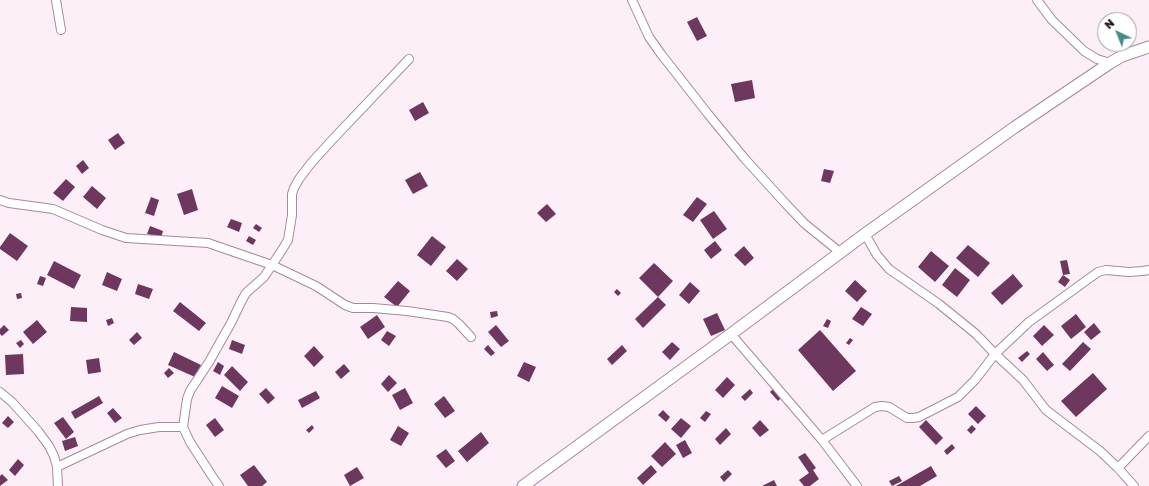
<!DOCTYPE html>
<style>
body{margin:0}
#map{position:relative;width:1149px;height:486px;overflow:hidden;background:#fceff7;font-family:"Golos Text",sans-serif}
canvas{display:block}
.north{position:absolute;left:1097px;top:12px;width:40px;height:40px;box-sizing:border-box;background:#fff;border:1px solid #a39fa2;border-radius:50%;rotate:317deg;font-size:11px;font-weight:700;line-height:16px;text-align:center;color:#1a1017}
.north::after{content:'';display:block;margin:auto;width:14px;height:18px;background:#458c88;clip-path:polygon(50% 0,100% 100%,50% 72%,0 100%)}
</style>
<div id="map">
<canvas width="1149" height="486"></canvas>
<div class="north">N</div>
</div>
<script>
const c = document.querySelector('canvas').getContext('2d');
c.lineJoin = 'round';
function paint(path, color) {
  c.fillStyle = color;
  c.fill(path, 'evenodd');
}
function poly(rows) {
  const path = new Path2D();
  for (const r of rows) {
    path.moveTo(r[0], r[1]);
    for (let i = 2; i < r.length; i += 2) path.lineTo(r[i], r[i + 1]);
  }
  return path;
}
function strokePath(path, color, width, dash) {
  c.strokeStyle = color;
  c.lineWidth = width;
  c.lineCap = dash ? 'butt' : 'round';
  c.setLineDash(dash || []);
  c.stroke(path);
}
const building = poly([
 [697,17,707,36,697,41,687,22],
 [752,80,755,98,735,102,731,84],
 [423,102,429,113,415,121,409,110],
 [118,133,125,143,115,150,108,140],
 [83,160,89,168,82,174,76,166],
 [824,169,834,171,830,183,821,181],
 [420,172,428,186,413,194,405,180],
 [66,179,75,187,63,201,53,193],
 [92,186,106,198,97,209,83,197],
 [192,189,198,210,184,215,177,194],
 [151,197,159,200,154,216,145,213],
 [697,197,707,204,693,222,683,215],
 [547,204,556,214,546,222,537,213],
 [714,211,727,229,713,239,700,220],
 [231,219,242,223,239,232,227,227],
 [256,224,262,228,259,232,253,228],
 [150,226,163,231,161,238,147,234],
 [10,233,28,246,17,261,0,249,0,247],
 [249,236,256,240,253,245,246,241],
 [432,236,446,247,431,266,417,255],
 [715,241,722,250,711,259,704,250],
 [968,245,990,263,978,277,956,258],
 [744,246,754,258,745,266,734,255],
 [931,251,949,266,935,282,918,267],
 [457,259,468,269,457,281,446,271],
 [1067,260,1070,274,1063,275,1060,261],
 [54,261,81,275,74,289,47,275],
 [654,263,673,281,658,297,639,278],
 [955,268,970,280,957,297,942,285],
 [107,272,122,279,117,291,102,285],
 [1013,274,1023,286,1002,305,991,293],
 [1063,275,1070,280,1065,287,1058,282],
 [40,276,46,278,43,286,37,284],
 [855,280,867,291,857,302,845,291],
 [398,281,410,291,397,307,384,297],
 [690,282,700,291,689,304,679,295],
 [138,284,153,289,149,299,135,294],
 [617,289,621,293,618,296,614,292],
 [21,293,22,298,17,299,16,294],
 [658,297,666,305,643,328,635,319],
 [180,302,206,323,199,331,173,311],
 [71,307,87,308,87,322,70,321],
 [861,307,872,314,863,326,852,319],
 [497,311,498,316,491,318,490,312],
 [717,313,725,330,711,336,703,319],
 [1076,314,1086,327,1071,339,1061,326],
 [377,315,385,327,368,339,360,327],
 [112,318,114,323,108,326,106,320],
 [827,319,831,321,828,328,823,326],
 [37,320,47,332,33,344,23,332],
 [1094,323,1101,332,1091,340,1084,332],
 [4,325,9,330,2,336,0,334,0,329],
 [496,325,509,341,501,347,488,332],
 [1044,325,1054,335,1042,346,1033,336],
 [820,330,856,371,833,391,798,350],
 [387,331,396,336,389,346,381,340],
 [137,332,142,338,134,345,129,340],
 [850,338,853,340,849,345,846,343],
 [21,340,24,344,20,348,16,343],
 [232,340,245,345,242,354,229,349],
 [672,342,680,349,670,360,662,352],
 [1083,342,1091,349,1070,371,1062,364],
 [488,345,495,353,491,356,484,349],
 [622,345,627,351,612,365,607,359],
 [314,346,324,357,314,367,304,356],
 [1027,351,1030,354,1022,362,1018,358],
 [174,352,201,365,195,377,168,365],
 [1043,352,1054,365,1047,371,1036,359],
 [23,354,24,374,6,375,5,355],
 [99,358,101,372,88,374,86,360],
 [218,362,224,366,220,375,213,371],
 [524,362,536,367,529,382,517,376],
 [344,364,350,371,341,379,335,372],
 [232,366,248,382,240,391,224,375],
 [169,368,174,373,168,378,164,373],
 [1093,373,1107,389,1076,417,1061,401],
 [389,375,397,383,388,392,381,384],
 [727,377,735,385,723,398,715,390],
 [222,386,239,396,232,408,215,398],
 [266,388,275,398,268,404,259,394],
 [405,388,413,403,400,410,392,395],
 [774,388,782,397,778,401,770,392],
 [750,389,753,393,745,401,741,397],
 [316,391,320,398,302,408,298,400],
 [99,396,103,403,75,419,71,412],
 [444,396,455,411,445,418,434,404],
 [976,406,986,416,978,424,968,414],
 [113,408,122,418,115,423,107,413],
 [663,410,670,417,666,422,658,415],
 [706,411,711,414,705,422,700,418],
 [8,416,14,422,8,428,2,423],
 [63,417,74,432,66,439,54,423],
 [215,418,224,430,215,437,206,425],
 [681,418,691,426,681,438,671,429],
 [760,420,769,430,760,437,752,428],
 [926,420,943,438,936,445,919,427],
 [312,425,314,428,309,433,306,430],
 [972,425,976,429,971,434,967,430],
 [398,426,409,433,401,446,390,440],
 [726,428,731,434,720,445,715,439],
 [481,432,489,443,467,462,458,451],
 [75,437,78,446,65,451,62,441],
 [685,440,692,453,683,458,676,445],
 [665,442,676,454,662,467,651,456],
 [952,444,955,448,947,455,944,451],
 [446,449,455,461,446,468,436,456],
 [805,453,816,468,813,470,819,479,810,486,804,486,799,480,809,473,798,457],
 [18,459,24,465,15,476,9,470],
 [254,465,267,482,262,486,248,486,240,475],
 [651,465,657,472,643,485,637,478],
 [931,466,937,476,920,486,896,486],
 [357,467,364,478,350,486,344,475],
 [728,470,732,474,724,482,720,477],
 [2,474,8,480,0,486,0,476],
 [899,476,902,481,892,486,889,481],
 [774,480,777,486,762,486]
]);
const street = poly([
 [56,0,61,30],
 [632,0,649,37,661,54,708,114,745,159,785,203,805,224,841,253],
 [1037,0,1052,20,1084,51,1097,59,1110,63],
 [0,200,9,203,53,209,102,230,126,238,208,243,272,265,316,286,345,305,353,308,373,308,407,311,448,317,453,319,459,324,471,337],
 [865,234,877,255,889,269,939,304,976,334,995,354,1023,380,1046,410,1100,451,1118,468,1134,486],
 [731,334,822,440,857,486],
 [0,392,12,402,38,431,49,446,54,456,57,467,58,486],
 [822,440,875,407,882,406,889,407,907,418,913,418,919,417,958,397,975,380,995,354,1029,322,1098,272,1106,270,1129,272,1143,271,1149,270],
 [57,467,127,434,140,430,159,427,183,427],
 [1118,468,1149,436],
 [219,486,212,476,190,442,183,427,187,399,190,391,209,362,231,323,241,302,246,293,264,277,282,250,288,240,292,215,292,194,294,188,299,179,312,162,333,139,409,59]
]);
const secondary = poly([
 [523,486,731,334,865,234,1015,127,1110,63,1122,56,1149,47]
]);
paint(building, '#6e375d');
strokePath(street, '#a7899c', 10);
strokePath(secondary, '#a7899c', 13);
strokePath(street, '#fff', 8);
strokePath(secondary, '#fff', 11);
</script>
